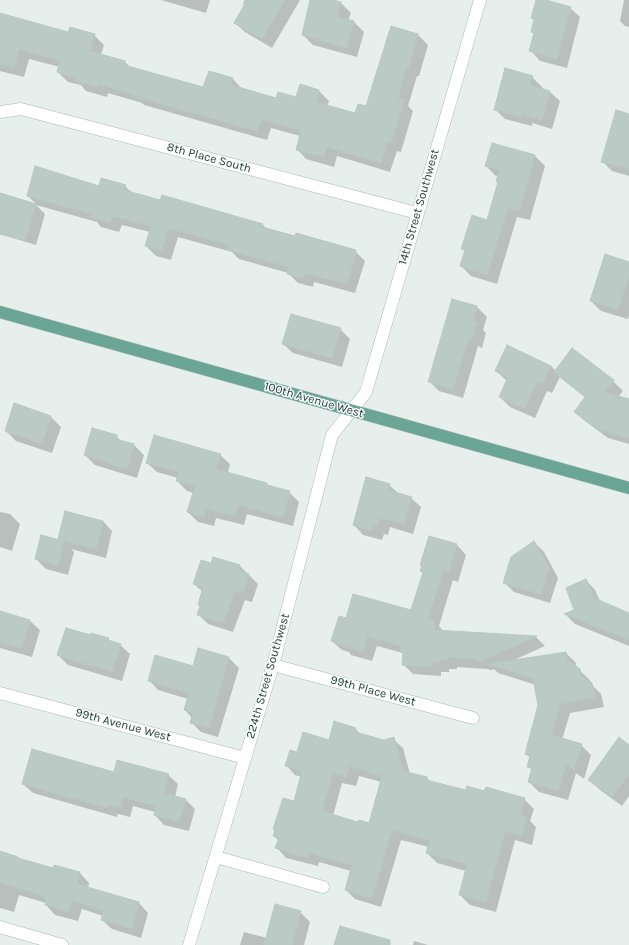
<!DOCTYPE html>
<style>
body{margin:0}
canvas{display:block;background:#e6efeb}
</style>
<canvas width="629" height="945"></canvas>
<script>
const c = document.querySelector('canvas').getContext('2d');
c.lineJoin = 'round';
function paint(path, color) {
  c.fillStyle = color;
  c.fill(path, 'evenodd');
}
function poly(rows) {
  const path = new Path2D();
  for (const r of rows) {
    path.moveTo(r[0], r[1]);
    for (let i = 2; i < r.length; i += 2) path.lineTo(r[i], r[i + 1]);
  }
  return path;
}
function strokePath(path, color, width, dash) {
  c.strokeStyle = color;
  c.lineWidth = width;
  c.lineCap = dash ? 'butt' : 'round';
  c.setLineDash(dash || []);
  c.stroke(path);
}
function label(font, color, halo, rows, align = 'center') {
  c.font = font + ' Karla,sans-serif';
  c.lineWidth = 3;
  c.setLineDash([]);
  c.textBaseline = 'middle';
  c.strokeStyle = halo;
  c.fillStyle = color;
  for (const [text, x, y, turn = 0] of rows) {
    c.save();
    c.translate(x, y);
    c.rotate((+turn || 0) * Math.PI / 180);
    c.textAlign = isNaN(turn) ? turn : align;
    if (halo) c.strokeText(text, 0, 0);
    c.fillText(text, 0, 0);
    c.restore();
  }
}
const shadow = poly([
 [161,0,210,0,206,13],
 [245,0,300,0,272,48,245,32,235,23,245,6,243,3],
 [311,0,329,0,341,3,351,13,348,21,354,22,364,32,357,57,313,45,303,35],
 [537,0,542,0,570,8,580,17,567,68,540,61,531,51,535,35,532,32,535,20,532,18],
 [624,0,629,0,629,27,625,26,620,21],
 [0,14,69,34,94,35,104,45,101,55,125,62,130,67,204,88,233,79,242,89,277,99,297,98,300,86,319,91,329,101,327,106,356,114,367,107,418,35,428,45,419,76,417,76,408,106,413,111,401,152,397,151,390,172,337,156,334,167,306,159,297,149,300,136,271,128,267,140,144,105,142,103,108,93,107,97,86,91,81,85,68,82,58,72,60,67,29,59,24,77,0,71],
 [532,77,542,87,542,89,550,92,560,101,552,129,532,123,532,126,505,119,495,109],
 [629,130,629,176,612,171,603,162],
 [492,144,535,156,545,166,530,220,517,217,497,284,471,276,461,266,465,252,462,249,488,221,499,183,499,176,496,176,486,166],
 [125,186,132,193,263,225,267,229,296,237,355,251,365,261,355,293,314,282,313,287,298,283,288,273,239,259,232,252,178,237,171,260,156,256,146,246,150,232,122,225,119,232,101,227,97,222,36,205,45,214,36,245,0,234,0,195,37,205,28,196,99,187],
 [629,263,629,315,628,319,601,311,591,301],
 [477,307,487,317,483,330,486,333,482,348,478,346,463,398,439,391,429,381],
 [340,329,350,339,342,367,293,353,283,344],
 [551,366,556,371,613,381,623,391,618,397,629,400,629,444,608,438,585,421,575,412,586,398,560,377,552,393,547,391,535,418,510,407,500,397,507,381,496,371],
 [15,405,51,417,61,427,52,453,16,441,6,431],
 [116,436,121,441,134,445,144,455,137,478,95,465,85,455],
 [220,455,230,464,228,473,267,484,270,487,289,492,299,502,293,526,247,514,244,525,216,518,214,526,198,522,188,512,194,493,187,491,177,481,178,478,157,472,147,463],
 [389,485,399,494,411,498,421,507,413,534,390,527,388,535,384,534,382,540,363,535,354,525],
 [0,512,10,514,20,524,12,551,0,547],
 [103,521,112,531,106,558,71,549,74,552,68,575,46,569,36,559,61,541,59,539],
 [534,542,544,552,558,578,550,603,514,592,505,583],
 [457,545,466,555,458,582,453,580,439,626,444,632,536,637,545,646,514,660,566,653,576,663,576,667,590,680,590,683,601,694,604,707,570,713,562,740,581,745,591,755,584,779,576,773,568,800,539,792,529,782,533,771,528,766,530,758,526,753,540,705,536,685,498,673,494,669,492,670,486,669,457,667,457,669,449,669,449,672,441,672,441,676,413,674,403,664,403,653,377,646,372,661,351,655,349,652,342,650,332,641,346,619,412,611],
 [213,558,240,566,258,584,252,602,245,600,233,632,208,624,199,615,201,607,199,605,203,592,194,584,211,564],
 [586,580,595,590,601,603,629,614,629,646,575,624,566,615,576,610],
 [0,612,30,621,40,630,32,657,0,648],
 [92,634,108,639,111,642,120,645,130,654,122,681,68,665,58,655,91,636],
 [199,650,229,658,239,668,218,737,201,732,191,722,192,718,185,710,188,699,158,690,149,680,193,667],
 [355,729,362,735,384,741,393,739,403,748,410,774,427,778,431,782,466,791,485,793,524,799,534,809,530,821,536,827,532,845,515,840,496,912,470,905,460,895,466,871,437,863,427,853,429,847,401,840,381,907,355,899,346,890,351,871,319,862,318,866,286,858,277,848,279,841,274,836,294,802,302,777,295,775,286,765,297,753,329,741],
 [359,776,381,782,370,824,357,823,333,816,342,783,356,786],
 [629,746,629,796,622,806,600,790,590,780],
 [115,774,168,775,178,784,175,797,185,799,195,809,189,831,164,825,155,815,155,812,133,806,130,817,118,814,117,817,33,793,23,784],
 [0,852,20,860,54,869,80,873,89,883,88,888,139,903,148,913,141,938,112,929,102,920,103,916,82,909,78,921,55,915,46,905,46,903,19,895,14,912,0,908],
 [300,912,310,922,304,945,240,945,244,932,267,938],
 [414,941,428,945,413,945]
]);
const building = poly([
 [247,0,285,0,262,39,234,23,247,0],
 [310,0,333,0,341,2,337,17,354,21,347,48,302,35,310,0],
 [536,0,546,0,571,7,557,59,529,51,534,33,531,32,534,19,531,18,536,0],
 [0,13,68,32,70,27,95,34,90,51,125,61,124,65,203,87,209,71,233,78,231,85,276,98,278,92,296,97,300,84,319,90,316,102,355,113,358,104,366,106,391,26,418,34,409,67,407,66,398,98,404,100,391,143,387,142,381,163,327,147,324,157,296,150,301,130,261,119,257,131,133,96,133,94,98,84,97,87,75,81,76,78,57,72,60,61,19,49,14,68,0,64,0,13],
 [505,68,533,76,530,85,550,91,542,120,523,114,522,117,494,110,505,68],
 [616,110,629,114,629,169,601,162,616,110],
 [492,143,535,155,520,211,508,208,487,275,460,266,465,250,461,249,472,215,487,220,498,182,496,181,500,170,485,166,492,143],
 [35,166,99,186,101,178,126,185,124,190,160,200,162,195,263,224,262,227,295,236,296,233,356,250,349,278,348,278,346,284,305,273,303,278,287,274,289,267,228,250,230,245,168,228,162,251,145,246,151,226,112,216,110,223,90,217,91,214,27,196,35,166],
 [0,193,36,204,25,241,0,234,0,193],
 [605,254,629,262,629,275,618,310,590,301,605,254],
 [452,299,477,306,473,321,477,322,472,339,469,337,453,389,428,382,452,299],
 [291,314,341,328,332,358,282,344,291,314],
 [507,345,551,366,542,384,537,382,525,409,499,397,508,377,495,371,507,345],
 [572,348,614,380,604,392,629,399,629,438,597,429,574,412,585,397,554,372,572,348],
 [14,403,51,416,42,444,5,431,14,403],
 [92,428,117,435,116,439,134,444,127,469,84,455,92,428],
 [154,435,221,454,216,469,267,483,267,485,290,491,283,517,238,505,234,516,206,509,204,517,187,512,195,486,176,481,179,472,146,463,154,435],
 [366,477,390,484,388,490,412,497,404,524,380,518,378,526,374,525,372,531,353,525,366,477],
 [65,511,103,521,96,549,58,539,65,511],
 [41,535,64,541,58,565,35,559,41,535],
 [429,536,457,544,449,572,443,571,428,619,434,620,434,630,537,636,481,661,475,659,447,657,447,660,440,659,439,663,431,663,431,667,402,665,403,654,402,652,400,652,401,646,367,636,363,652,340,645,341,644,331,641,339,616,346,618,353,594,411,610,423,572,420,571,422,566,420,565,429,536],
 [534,541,549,567,541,594,503,583,511,557,534,541],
 [213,557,240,565,239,571,249,574,243,593,235,591,223,623,197,615,200,606,198,605,203,587,193,584,201,560,211,563,213,557],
 [586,579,594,598,629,613,629,640,564,614,574,610,566,588,586,579],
 [0,611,30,620,22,648,0,642,0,611],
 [66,628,91,635,91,633,109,638,108,640,121,644,112,672,57,655,66,628],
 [198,648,229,657,209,728,190,723,193,713,184,710,189,693,148,681,155,655,193,666,198,648],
 [566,652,567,660,580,669,581,676,592,683,595,697,560,704,551,735,582,744,574,770,566,764,558,791,528,782,532,768,527,767,530,756,525,754,538,705,533,678,487,664,566,652],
 [334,721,356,728,355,732,384,740,394,737,403,771,427,777,426,780,466,790,467,786,484,791,486,787,525,798,520,815,527,817,522,836,505,831,486,902,459,895,467,864,426,853,430,840,392,830,372,898,345,890,352,865,310,853,308,857,305,857,275,848,279,838,273,836,275,830,273,829,283,798,294,801,302,771,285,766,290,750,297,752,303,732,329,740,334,721],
 [349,766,382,776,369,823,359,820,357,822,322,811,333,773,346,777,349,766],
 [619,737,629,745,629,774,612,797,588,780,619,737],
 [32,749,114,772,117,760,169,774,164,793,186,799,179,822,154,815,156,806,123,797,120,808,109,805,108,808,22,784,32,749],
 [0,851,18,857,18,858,53,868,54,865,80,872,77,884,139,902,132,929,101,920,104,910,72,900,69,912,45,905,46,899,44,898,45,896,0,883,0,851],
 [275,904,301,911,292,945,264,945,275,904],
 [340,926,390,940,390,945,334,945,340,926]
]);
const minor = poly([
 [0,112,21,109,417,213],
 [273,665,473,718],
 [0,693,245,758],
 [216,857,323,887],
 [0,927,62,945],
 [189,945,273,665,332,435,366,392,480,0]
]);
const major = poly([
 [0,312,629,488]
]);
const streetNames = [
 ["8th Place South",209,158,15],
 ["14th Street Southwest",419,207,-74],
 ["100th Avenue West",314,400,16],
 ["224th Street Southwest",268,676,-74],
 ["99th Place West",373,691,15],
 ["99th Avenue West",123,725,15]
];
paint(shadow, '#0003');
paint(building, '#bbcac4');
strokePath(building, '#b8c9c2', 1);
strokePath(minor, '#a8b8b2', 13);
strokePath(major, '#c2cac8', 13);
strokePath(minor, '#fff', 12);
strokePath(major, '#6aa596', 12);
label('12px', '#24423a', '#f7fbf9', streetNames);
</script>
